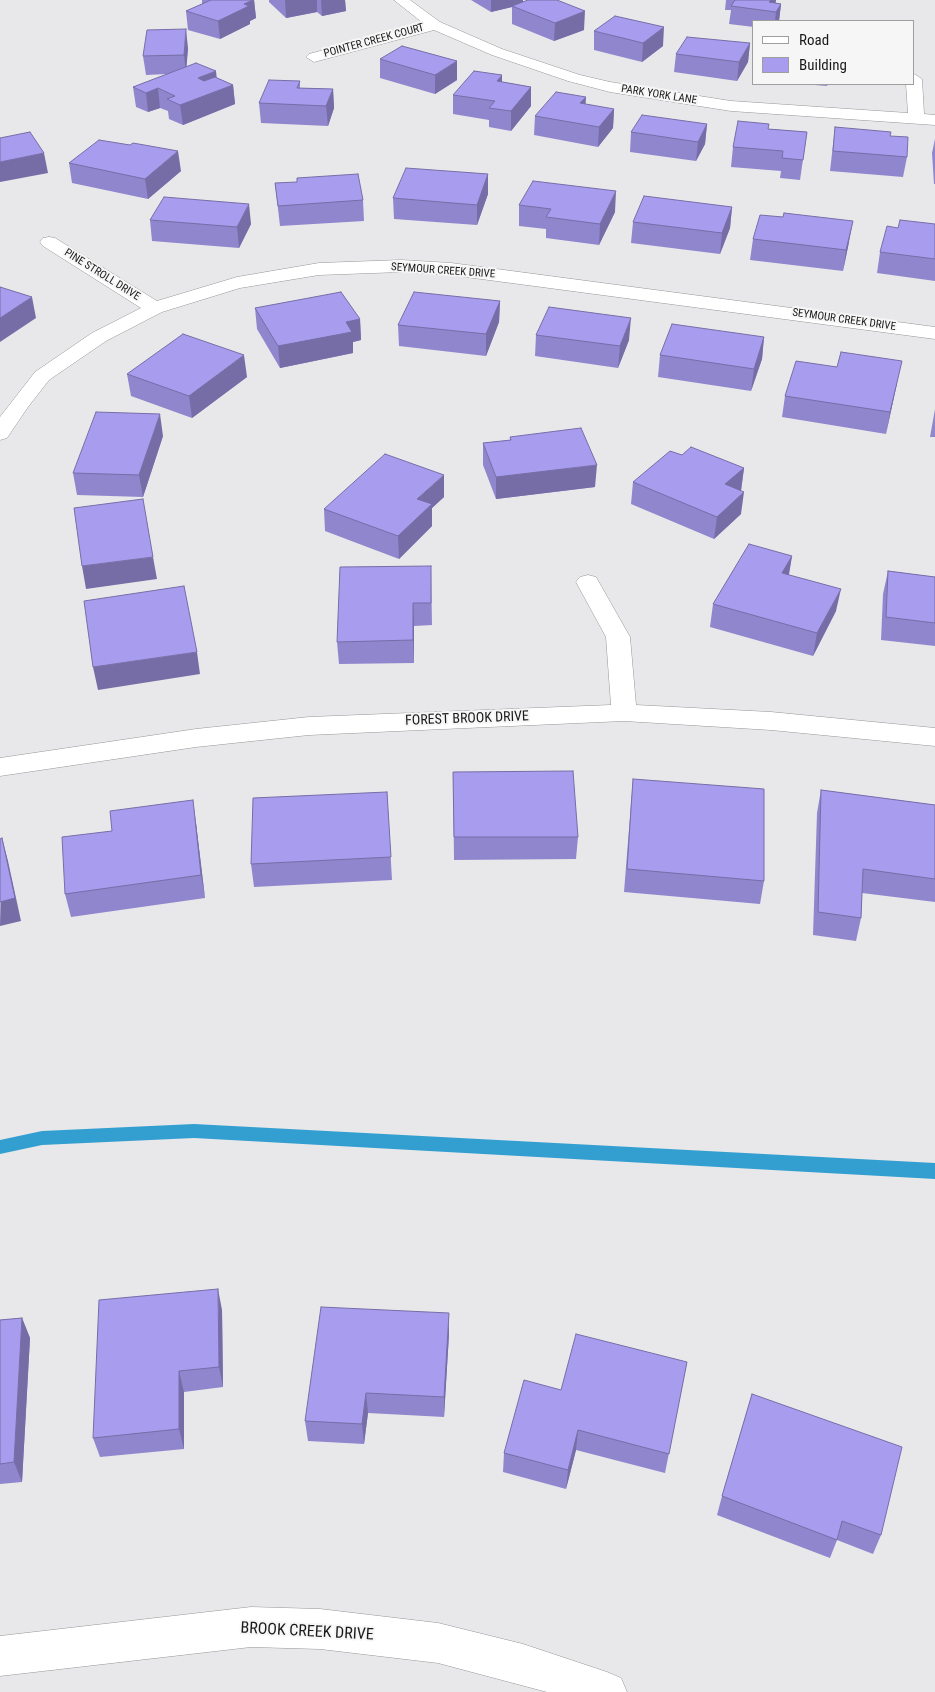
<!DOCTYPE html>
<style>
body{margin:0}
#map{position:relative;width:935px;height:1692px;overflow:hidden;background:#e8e8ea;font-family:"Roboto Condensed",sans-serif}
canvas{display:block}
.legend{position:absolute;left:752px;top:20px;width:162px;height:65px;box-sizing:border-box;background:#f6f6f7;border:1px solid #9e9e9e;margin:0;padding:6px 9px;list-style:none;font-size:15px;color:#191919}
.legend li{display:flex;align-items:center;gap:10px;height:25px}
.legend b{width:25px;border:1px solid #9e9e9e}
</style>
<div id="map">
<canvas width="935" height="1692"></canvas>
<ul class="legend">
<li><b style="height:6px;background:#fff"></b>Road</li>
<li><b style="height:14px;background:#a89cef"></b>Building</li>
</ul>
</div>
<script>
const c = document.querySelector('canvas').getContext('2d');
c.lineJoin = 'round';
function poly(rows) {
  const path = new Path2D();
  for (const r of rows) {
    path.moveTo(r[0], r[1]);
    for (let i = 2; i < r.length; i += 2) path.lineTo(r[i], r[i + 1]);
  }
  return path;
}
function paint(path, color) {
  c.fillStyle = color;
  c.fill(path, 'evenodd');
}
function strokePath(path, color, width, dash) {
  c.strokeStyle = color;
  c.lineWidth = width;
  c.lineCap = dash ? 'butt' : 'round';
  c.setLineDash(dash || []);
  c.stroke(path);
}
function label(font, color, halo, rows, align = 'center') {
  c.font = font + ' "Roboto Condensed",sans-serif';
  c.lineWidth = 4;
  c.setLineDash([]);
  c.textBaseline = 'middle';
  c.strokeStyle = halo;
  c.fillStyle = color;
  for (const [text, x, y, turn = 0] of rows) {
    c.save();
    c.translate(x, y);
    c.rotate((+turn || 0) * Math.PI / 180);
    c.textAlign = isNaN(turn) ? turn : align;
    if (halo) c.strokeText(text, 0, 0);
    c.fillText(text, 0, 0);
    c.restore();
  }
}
const stream = poly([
 [194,1124,935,1163,935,1179,194,1138,42,1145,0,1154,0,1140,42,1131,194,1124]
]);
const street = poly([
 [394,0,410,0,440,22,502,49,580,75,610,82,731,101,908,113,906,84,914,84,914,74,922,79,924,114,935,115,935,125,731,111,610,92,568,81,492,55,434,30,314,62,306,57,309,54,423,23,394,0],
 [49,237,55,238,157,301,237,277,319,263,401,260,451,263,935,327,935,339,451,275,401,272,319,275,240,288,162,312,106,341,49,380,28,407,7,438,0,440,0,417,35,372,92,333,141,308,43,246,40,242,43,238,49,237],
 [588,575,596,577,630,637,636,705,771,712,935,728,935,746,771,730,624,721,309,735,196,747,0,776,0,758,196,729,309,717,611,705,606,637,576,582,580,577,588,575],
 [251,1607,320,1609,438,1623,523,1644,607,1672,621,1678,627,1692,547,1692,438,1663,320,1649,251,1647,0,1676,0,1636,251,1607]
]);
const wall = poly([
 [202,0,254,0,256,18,250,21,250,24,220,39,188,30,186,11,202,4],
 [269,0,345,0,346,11,322,16,317,12,286,18,269,2],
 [471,0,523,0,523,2,584,30,554,41,512,24,512,7,491,12],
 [726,0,776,0,775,3,781,4,779,21,754,21,754,27,729,24,731,10,725,10],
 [594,31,663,46,642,62,594,50],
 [750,43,748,62,737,81,674,72,676,54],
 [188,48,186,67,217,78,233,85,235,104,183,125,169,119,168,111,160,108,148,112,136,107,133,87,167,74,146,75,143,56],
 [380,59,457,80,435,94,380,78],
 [300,81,300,88,333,89,334,108,328,126,261,123,259,103],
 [502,82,531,87,531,106,511,131,489,127,489,120,453,114,453,95],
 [802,84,828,84,827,86],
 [614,109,613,128,598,147,534,135,535,116],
 [707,124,705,144,696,161,630,152,631,132],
 [835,127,890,136,907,157,903,177,830,171],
 [769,129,807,132,800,180,780,178,781,171,731,167,733,147],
 [935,139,935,184,934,184,932,153],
 [69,163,181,171,148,199,72,183],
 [488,174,488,194,477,225,394,219,393,198],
 [275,183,363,200,364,221,280,226],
 [519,205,615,212,599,245,546,238,546,229,519,226],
 [732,207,730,228,720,254,631,243,633,222],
 [150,220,251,224,239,248,152,241],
 [935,224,935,281,877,273,880,252,898,228],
 [753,239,849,242,843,271,750,260],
 [500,301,499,322,486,356,399,346,398,325],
 [255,308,360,319,361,340,353,342,353,353,280,368,257,329],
 [536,335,629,340,618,368,535,356],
 [764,337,762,359,751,391,658,377,660,355],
 [127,374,247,377,192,418,131,396],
 [897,383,886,434,782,417,785,396],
 [935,409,935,437,930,437],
 [163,436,143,497,77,495,73,473],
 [510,437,595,487,496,499,483,465,483,443,510,440],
 [682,455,744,468,741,491,741,514,714,539,631,504,633,482],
 [444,497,432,508,432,526,399,559,325,531,324,509],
 [792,556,789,575,836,611,813,656,710,627,713,604],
 [431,566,432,625,414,626,414,663,339,664,337,642],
 [888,571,935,577,935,646,881,640,883,594],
 [453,772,578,837,576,859,454,860],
 [633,779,764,881,760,904,624,892],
 [821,790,935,805,935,902,862,893,861,918,856,941,813,935,817,813],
 [387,792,392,880,254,887,251,864],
 [196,823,205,898,71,917,65,894],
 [222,1310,223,1387,184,1392,184,1449,100,1457,93,1438],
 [22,1318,30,1338,22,1482,0,1484,0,1320],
 [449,1334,444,1417,368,1413,364,1444,308,1441,305,1421],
 [687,1362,665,1473,576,1450,566,1489,503,1472,504,1453,561,1390],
 [752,1394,881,1535,873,1554,837,1540,830,1558,717,1515,722,1496]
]);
const shadedWall = poly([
 [253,0,254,0,256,18,250,21,250,24,220,39,218,21,244,4],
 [285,0,317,0,317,12,286,18],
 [321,0,345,0,346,11,322,16],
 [491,0,523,0,523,4,512,6,512,7,491,12],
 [771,0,776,0,775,8,769,2],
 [781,4,779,21,775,21,776,12],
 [585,11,584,30,554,41,555,23],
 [664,27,663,46,642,62,643,43],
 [186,29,188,48,186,74,184,55],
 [750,43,748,62,737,81,739,62],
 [457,61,457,80,435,94,435,75],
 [216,71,218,90,198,78],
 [502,75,502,95,497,81],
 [233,85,235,104,183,125,180,105],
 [531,87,531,106,511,131,511,111],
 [158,88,160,108,148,112,146,93],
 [333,89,334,108,328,126,326,106],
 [586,97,585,116,580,103],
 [614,109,613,128,598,147,599,127],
 [707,124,705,144,696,161,698,142],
 [178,151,181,171,148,199,145,179],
 [44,153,48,173,0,182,0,162],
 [488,174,488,194,477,225,477,205],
 [616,191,615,212,599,245,600,224],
 [249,204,251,224,239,248,237,227],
 [732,207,730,228,720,254,722,233],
 [853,221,849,242,843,271,846,250],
 [32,297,36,318,0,342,0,318],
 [500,301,499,322,486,356,486,334],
 [631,318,629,340,618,368,620,346],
 [360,319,361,340,353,342,353,353,280,368,278,346,346,322],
 [764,337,762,359,751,391,754,369],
 [244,355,247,377,192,418,189,396],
 [902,361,897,383,886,434,890,412],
 [160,414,163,436,143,497,139,475],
 [597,465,595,487,496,499,496,477],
 [744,468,741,490,722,507,725,484],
 [444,475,444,497,432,508,432,526,399,559,398,536,417,499],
 [744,492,741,514,714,539,717,517],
 [792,556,788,578,782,573],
 [153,557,157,579,86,589,82,566],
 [841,589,836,611,813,656,817,633],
 [413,603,414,626,414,663,413,640],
 [197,652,200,674,98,690,93,667],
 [193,800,196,823,205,898,201,875],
 [2,838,8,861,21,921,0,926],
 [218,1289,222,1310,223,1387,219,1367],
 [449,1313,449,1334,444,1417,444,1397],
 [22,1318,30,1338,22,1482,14,1462],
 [179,1371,184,1392,184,1449,179,1429],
 [366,1393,368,1413,364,1444,362,1424],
 [578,1430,576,1450,566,1489,568,1470]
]);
const building = poly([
 [211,0,253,0,244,4,249,6,218,21,186,11,211,0],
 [528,0,557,0,585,11,555,23,512,6,528,0],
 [735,0,771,0,769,2,781,4,776,12,731,6,735,0],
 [615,16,664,27,643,43,594,31,615,16],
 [186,29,184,55,143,56,147,30,186,29],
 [687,37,750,43,739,62,676,54,687,37],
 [402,46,457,61,435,75,380,59,402,46],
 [196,63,216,71,198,78,204,81,215,77,233,85,180,105,167,99,175,96,158,88,146,93,133,87,196,63],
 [474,71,502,75,497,81,531,87,511,111,489,108,495,101,453,95,474,71],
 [269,80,300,81,297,88,333,89,326,106,259,103,269,80],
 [556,92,586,97,580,103,614,109,599,127,535,116,556,92],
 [642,115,707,124,698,142,631,132,642,115],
 [738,121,769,124,768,129,807,132,803,160,782,158,783,151,733,147,738,121],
 [835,127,891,132,890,136,908,137,907,157,833,151,835,127],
 [30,132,44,153,0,162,0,138,30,132],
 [99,140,130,145,133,143,178,151,145,179,69,163,99,140],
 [406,168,488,174,477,205,393,198,406,168],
 [358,174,363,200,278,206,275,183,297,182,297,178,358,174],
 [533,181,616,191,600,224,546,217,551,209,519,205,533,181],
 [644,196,732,207,722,233,633,222,644,196],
 [164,197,249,204,237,227,150,220,164,197],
 [784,213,853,221,846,250,753,239,760,215,783,217,784,213],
 [900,220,935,224,935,259,880,252,887,226,898,228,900,220],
 [0,287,32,297,0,318,0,287],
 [341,292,360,319,346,322,352,332,278,346,255,308,341,292],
 [414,292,500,301,486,334,398,325,414,292],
 [549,307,631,318,620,346,536,335,549,307],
 [672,324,764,337,754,369,660,355,672,324],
 [183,334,244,355,189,396,127,374,183,334],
 [841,352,902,361,890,412,785,396,796,361,837,367,841,352],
 [96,412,160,414,139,475,73,473,96,412],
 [581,428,597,465,496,477,483,443,511,440,510,437,581,428],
 [691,447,744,468,725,484,744,492,717,517,633,482,670,451,682,455,691,447],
 [385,454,444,475,417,499,432,504,398,536,324,509,385,454],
 [143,499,153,557,82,566,74,508,143,499],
 [749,544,792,556,782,573,841,589,817,633,713,604,749,544],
 [431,566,431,603,413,603,413,640,337,642,340,567,431,566],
 [888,571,935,577,935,623,886,617,888,571],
 [184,586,197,652,93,667,84,601,184,586],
 [573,771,578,837,454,837,453,772,573,771],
 [633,779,764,789,764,881,627,869,633,779],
 [821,790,935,805,935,879,863,869,861,918,818,912,821,790],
 [387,792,391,857,251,864,253,798,387,792],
 [193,800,201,875,65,894,62,837,112,831,110,811,193,800],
 [2,838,15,898,0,902,0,839,2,838],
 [218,1289,219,1367,179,1371,179,1429,93,1438,99,1300,218,1289],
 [321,1307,449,1313,444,1397,366,1393,362,1424,305,1421,321,1307],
 [22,1318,14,1462,0,1464,0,1320,22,1318],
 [576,1334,687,1362,669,1454,578,1430,568,1470,504,1453,524,1380,561,1390,576,1334],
 [752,1394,902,1447,881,1535,842,1521,837,1540,722,1496,752,1394]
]);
const farStreetnames = [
 ["POINTER CREEK COURT",374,41,-15],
 ["PARK YORK LANE",659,95,9],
 ["SEYMOUR CREEK DRIVE",443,271,4],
 ["PINE STROLL DRIVE",102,275,32],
 ["SEYMOUR CREEK DRIVE",844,320,8]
];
const streetNames = [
 ["FOREST BROOK DRIVE",467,719,-2]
];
const nearStreetnames = [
 ["BROOK CREEK DRIVE",307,1632,3]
];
paint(stream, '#339fd0');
strokePath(street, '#969698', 1);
paint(street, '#fff');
paint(wall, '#9086ce');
paint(shadedWall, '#766da7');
paint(building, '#a89cef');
strokePath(building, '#766da7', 1);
label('11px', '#191919', '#f6f6f7', farStreetnames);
label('14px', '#191919', '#f6f6f7', streetNames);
label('16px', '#191919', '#f6f6f7', nearStreetnames);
</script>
